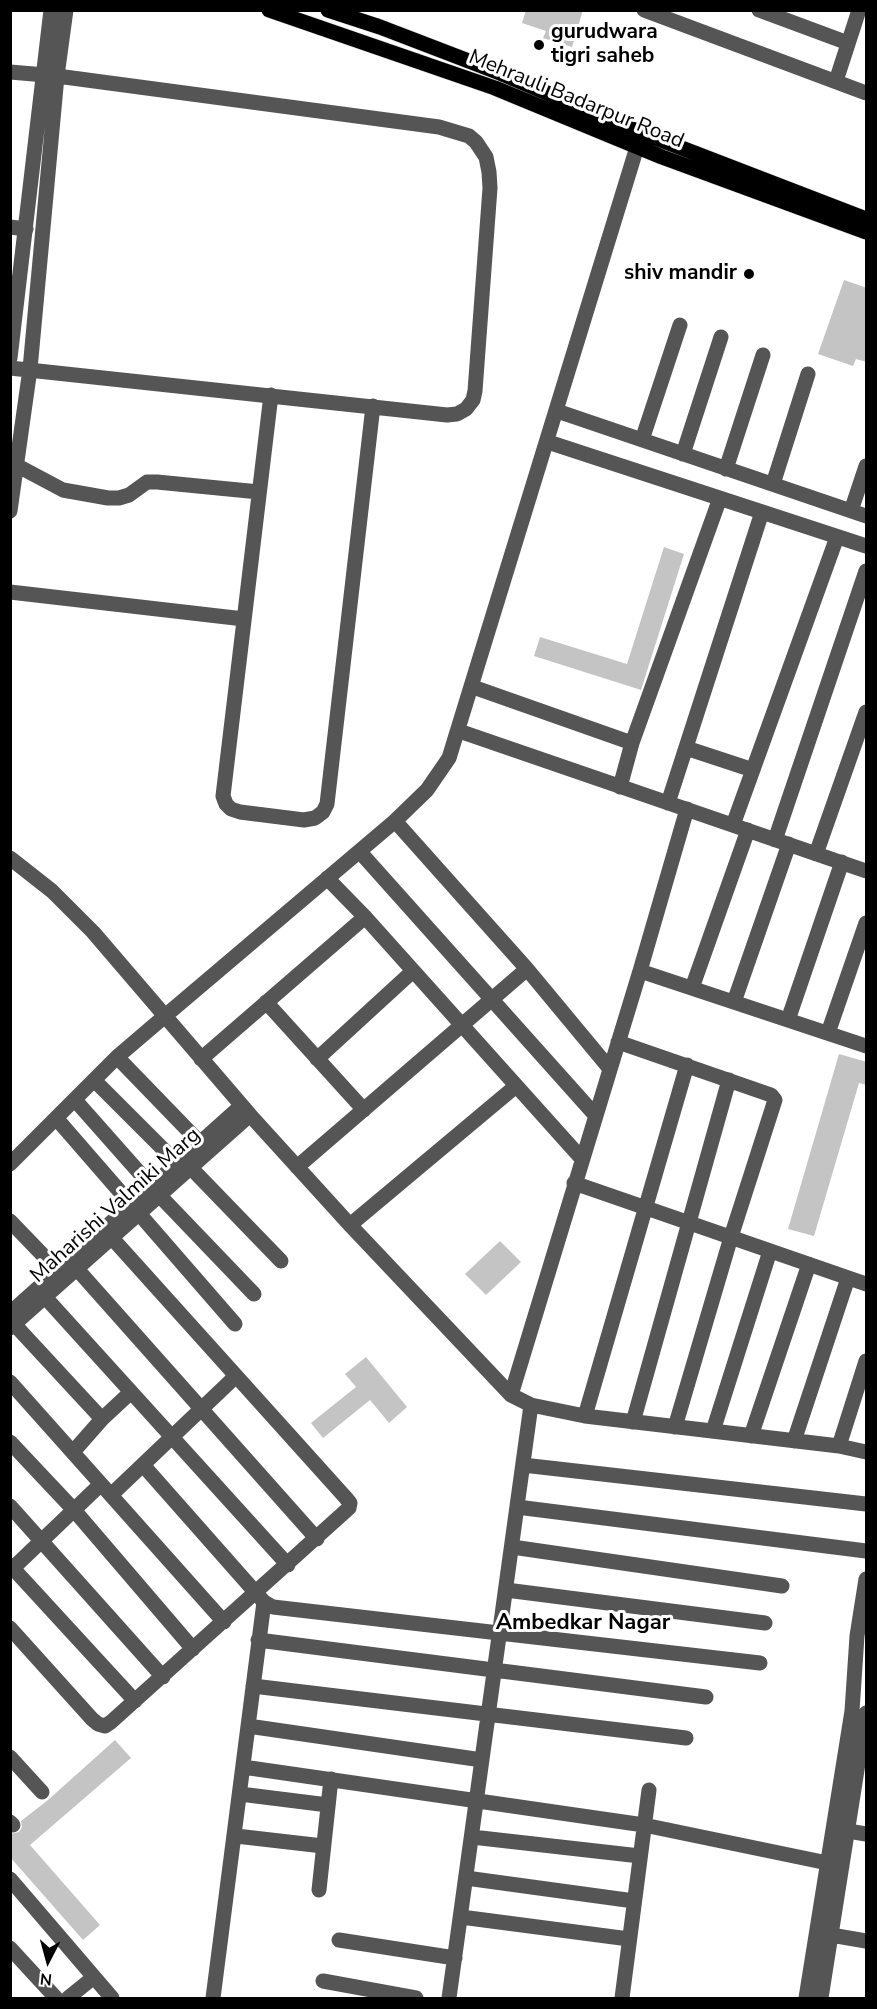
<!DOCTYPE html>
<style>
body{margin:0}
#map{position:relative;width:877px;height:2009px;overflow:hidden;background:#fff;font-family:"Nunito Sans",sans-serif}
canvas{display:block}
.frame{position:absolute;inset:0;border:12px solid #000;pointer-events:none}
.north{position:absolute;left:18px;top:1931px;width:60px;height:60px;-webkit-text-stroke:4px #fff;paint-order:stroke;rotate:186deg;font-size:16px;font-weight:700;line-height:24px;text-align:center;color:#000}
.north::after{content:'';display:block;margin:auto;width:21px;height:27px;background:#000;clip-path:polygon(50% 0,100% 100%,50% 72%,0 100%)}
</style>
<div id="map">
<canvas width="877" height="2009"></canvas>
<div class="frame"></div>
<div class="north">N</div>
</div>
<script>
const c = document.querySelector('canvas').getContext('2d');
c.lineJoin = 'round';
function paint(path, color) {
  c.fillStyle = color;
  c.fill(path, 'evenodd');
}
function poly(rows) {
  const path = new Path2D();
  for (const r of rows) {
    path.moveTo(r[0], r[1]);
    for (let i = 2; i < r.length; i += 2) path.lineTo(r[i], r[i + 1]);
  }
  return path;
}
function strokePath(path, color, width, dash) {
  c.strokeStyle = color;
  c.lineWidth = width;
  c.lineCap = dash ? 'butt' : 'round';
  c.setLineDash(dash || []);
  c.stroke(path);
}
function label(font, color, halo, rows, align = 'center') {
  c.font = font + ' "Nunito Sans",sans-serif';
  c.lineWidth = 6;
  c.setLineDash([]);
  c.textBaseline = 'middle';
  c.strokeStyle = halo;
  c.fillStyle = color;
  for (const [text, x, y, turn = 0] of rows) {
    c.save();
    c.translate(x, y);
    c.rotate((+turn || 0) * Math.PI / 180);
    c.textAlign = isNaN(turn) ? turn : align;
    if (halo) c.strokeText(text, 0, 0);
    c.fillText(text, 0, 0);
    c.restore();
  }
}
const building = poly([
 [526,10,583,10,572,47,543,38,546,31,522,23],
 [844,280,867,288,867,362,856,359,853,366,818,354],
 [664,547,684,554,641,690,534,656,540,637,627,664],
 [839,1054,867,1062,867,1085,859,1083,814,1236,788,1229],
 [500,1241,521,1262,486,1295,465,1274],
 [366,1357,407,1407,389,1423,370,1400,323,1438,311,1423,356,1387,345,1374],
 [115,1740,131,1758,30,1845,100,1925,83,1940,10,1857,10,1834,19,1832,22,1827,21,1821,48,1800]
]);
const minor = poly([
 [644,10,866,93],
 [759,10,848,43],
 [10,72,57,76,439,127,469,136,476,142,486,157,489,172,490,188,475,391,473,400,466,409,457,414,447,415,10,368],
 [836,81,859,10],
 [637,147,449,758,427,790,395,821,165,1016,250,1115,350,1225,511,1395,531,1405,585,1416,839,1446,866,1452],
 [10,227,26,229],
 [10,358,51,10],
 [271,395,223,796,226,804,231,809,240,812,304,820,315,818,323,812,327,804,373,406],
 [557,411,866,516],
 [642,440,680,325],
 [548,442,866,546],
 [683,454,721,337],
 [10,465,16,465,63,490,108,498,119,498,129,495,147,482,157,482,259,492],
 [726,469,763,355],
 [773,484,808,374],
 [10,511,30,369,57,76,66,10],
 [851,511,866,466],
 [10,592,244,619],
 [473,687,632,743],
 [459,731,866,871],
 [686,748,753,770],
 [620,787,632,743,720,498],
 [668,803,762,512],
 [687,809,640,971,866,1046],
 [395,821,527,969,610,1069],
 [733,825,837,537],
 [775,840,866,571],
 [360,852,596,1116],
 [816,854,866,712],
 [10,858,52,891,93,932,165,1016,117,1057,10,1164],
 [327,878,365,917,582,1159],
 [692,988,748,830],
 [266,1002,364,1110],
 [734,1002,789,844],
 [788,1020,842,862],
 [828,1033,866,923],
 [618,1042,771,1095,775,1100,731,1237,675,1427],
 [117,1057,207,1150],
 [201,1059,365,917],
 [317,1059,413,971],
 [94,1080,183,1169],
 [75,1100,160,1196,254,1294],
 [56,1118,235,1324],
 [297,1167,527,969],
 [191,1168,281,1261],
 [574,1183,866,1284],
 [10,1221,64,1277],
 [350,1225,516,1086],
 [77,1269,317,1539],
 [45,1297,288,1565],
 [10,1313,241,1106],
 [15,1325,102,1419],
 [10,1328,250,1115],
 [10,1382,224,1622],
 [511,1395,640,971],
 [585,1416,687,1065],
 [633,1422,729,1080],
 [713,1431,770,1251],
 [751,1436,809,1264],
 [794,1441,848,1278],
 [10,1442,74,1510,193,1649],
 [839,1446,866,1361],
 [73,1452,102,1419,131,1392],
 [143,1465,264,1602,273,1607,760,1663],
 [523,1465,866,1504],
 [111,1495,236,1376],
 [10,1506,163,1677],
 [517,1507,866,1551],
 [512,1547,782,1586],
 [10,1565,135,1701],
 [10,1571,101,1484],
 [506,1590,765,1623],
 [10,1628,92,1719,98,1724,105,1726,111,1722,349,1508,350,1503,346,1498,112,1238],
 [258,1640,706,1697],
 [253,1686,686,1738],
 [248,1726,482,1760],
 [10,1757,42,1792],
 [243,1767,644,1825,842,1866],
 [240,1794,328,1805],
 [10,1822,13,1825],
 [848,1831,866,1834],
 [236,1836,323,1846],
 [472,1837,640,1856],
 [466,1878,634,1901],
 [10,1879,112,1998],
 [319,1890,331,1779],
 [461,1917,629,1939],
 [831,1935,866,1941],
 [339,1940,455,1958],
 [10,1948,56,1998],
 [323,1981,416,1998],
 [68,1998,94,1977],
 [213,1998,264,1602],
 [449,1998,531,1405],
 [622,1998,649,1790],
 [806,1998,852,1711,857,1636,866,1579],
 [821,1998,866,1713]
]);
const major = poly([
 [269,10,495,88,662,157,866,232],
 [328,10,380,27,500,73,627,127,866,219]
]);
const markers = [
 [539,45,6,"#000"],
 [749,274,6,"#000"]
];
const poiNames = [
 ["gurudwara",551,33],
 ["tigri saheb",551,57],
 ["shiv mandir",737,274,"right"]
];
const streetNames = [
 ["Mehrauli Badarpur Road",576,100,22],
 ["Maharishi Valmiki Marg",116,1206,-42]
];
const neighbourhoodNames = [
 ["Ambedkar Nagar",583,1624]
];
paint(building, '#c4c4c4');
strokePath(major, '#dbdbdb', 16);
strokePath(minor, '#555', 15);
strokePath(major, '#000', 15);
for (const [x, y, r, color] of markers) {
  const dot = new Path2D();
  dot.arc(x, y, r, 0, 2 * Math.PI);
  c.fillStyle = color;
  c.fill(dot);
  strokePath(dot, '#fff', 2);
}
label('bold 21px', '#000', '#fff', poiNames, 'left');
label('21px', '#000', '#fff', streetNames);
label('bold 22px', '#000', '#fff', neighbourhoodNames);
</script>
